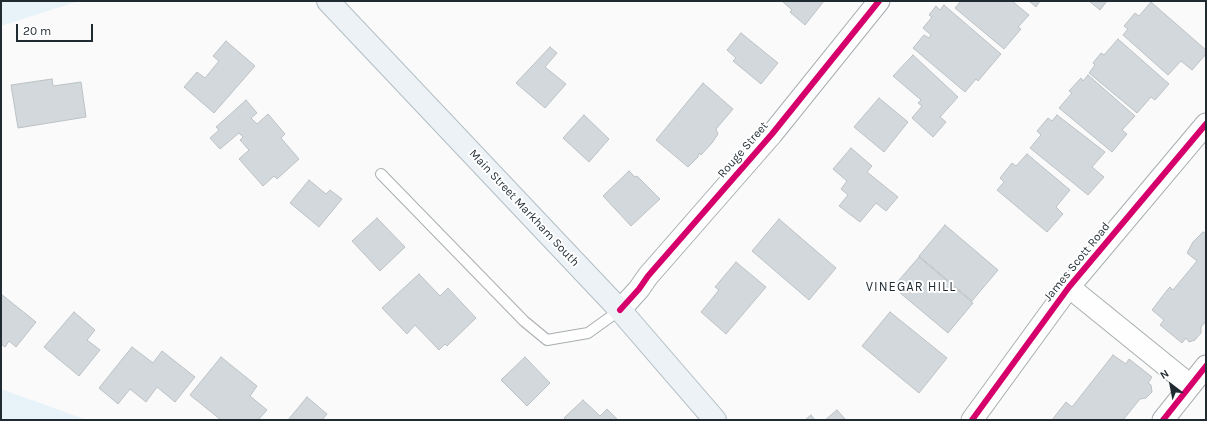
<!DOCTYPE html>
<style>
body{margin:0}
#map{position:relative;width:1207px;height:421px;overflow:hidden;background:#fafafa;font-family:Karla,sans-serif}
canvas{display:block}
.frame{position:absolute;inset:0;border:2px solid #1f2a31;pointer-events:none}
.north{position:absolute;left:1151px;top:365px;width:40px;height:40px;-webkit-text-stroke:3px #fff;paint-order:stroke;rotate:328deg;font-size:11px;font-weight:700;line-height:16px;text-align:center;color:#1f2a31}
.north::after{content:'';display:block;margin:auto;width:14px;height:18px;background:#1f2a31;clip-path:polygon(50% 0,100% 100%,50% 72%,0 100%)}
.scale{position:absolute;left:16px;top:24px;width:77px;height:18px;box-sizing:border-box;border:2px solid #1f2a31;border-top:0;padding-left:5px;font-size:12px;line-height:14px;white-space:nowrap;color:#1f2a31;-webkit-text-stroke:3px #fff;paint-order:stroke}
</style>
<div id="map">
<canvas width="1207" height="421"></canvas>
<div class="frame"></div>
<div class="north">N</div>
<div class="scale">20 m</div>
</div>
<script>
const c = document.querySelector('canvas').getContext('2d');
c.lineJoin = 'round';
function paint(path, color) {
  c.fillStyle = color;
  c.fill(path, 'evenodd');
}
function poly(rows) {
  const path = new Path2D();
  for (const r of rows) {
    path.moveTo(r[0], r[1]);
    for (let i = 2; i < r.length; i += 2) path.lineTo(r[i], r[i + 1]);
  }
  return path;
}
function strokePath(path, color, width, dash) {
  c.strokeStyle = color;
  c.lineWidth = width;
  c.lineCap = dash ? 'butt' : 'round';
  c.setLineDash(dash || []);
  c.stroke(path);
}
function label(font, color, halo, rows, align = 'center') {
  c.font = font + ' Karla,sans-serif';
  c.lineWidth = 4;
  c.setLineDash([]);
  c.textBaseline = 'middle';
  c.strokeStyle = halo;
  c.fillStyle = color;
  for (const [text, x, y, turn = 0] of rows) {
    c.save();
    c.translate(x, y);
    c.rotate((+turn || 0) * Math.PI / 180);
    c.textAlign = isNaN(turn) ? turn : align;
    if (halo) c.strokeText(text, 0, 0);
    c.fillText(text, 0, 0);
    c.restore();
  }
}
const green = poly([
 [1,1,79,1,1,26],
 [1,389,87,420,1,420]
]);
const building = poly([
 [782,1,824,1,805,25,790,12,792,10,782,1],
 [961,1,1012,1,1029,15,1018,27,1021,29,1004,49,955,8,961,1],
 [1029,1,1040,1,1036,7,1029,1],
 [1089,1,1107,1,1100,10,1089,1],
 [1151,2,1206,50,1206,54,1192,70,1181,61,1168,75,1123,35,1128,29,1124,26,1135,13,1139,16,1151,2],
 [944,5,1001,54,978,81,976,79,965,92,913,48,924,35,929,38,931,35,923,28,932,17,929,15,936,6,940,10,944,5],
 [741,33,778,63,761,84,733,61,736,58,727,50,741,33],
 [1118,39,1169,84,1155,100,1151,97,1137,113,1089,73,1095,65,1093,63,1101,53,1104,55,1118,39],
 [226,41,255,66,214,113,184,87,197,72,205,78,219,61,213,56,226,41],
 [550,47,557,53,545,67,566,84,545,108,516,83,550,47],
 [913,55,958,97,940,117,946,122,933,137,912,118,922,106,918,103,921,100,893,76,913,55],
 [1088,75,1135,116,1122,130,1127,134,1112,152,1059,108,1072,93,1069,91,1081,78,1083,81,1088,75],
 [52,79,53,86,81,82,86,117,18,128,11,85,52,79],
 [703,83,733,109,716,129,718,134,712,143,701,155,699,153,698,157,688,167,656,140,703,83],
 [879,98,908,122,884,152,854,127,879,98],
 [246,100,257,113,251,118,257,124,268,114,285,134,281,138,299,159,277,179,274,176,263,186,239,159,249,150,240,140,243,137,239,133,220,149,210,138,219,130,216,127,246,100],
 [584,115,609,139,589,162,563,138,584,115],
 [1057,115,1105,152,1092,167,1104,177,1088,195,1030,148,1041,135,1037,131,1048,118,1052,121,1057,115],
 [851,148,872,166,867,172,898,197,886,211,876,203,860,222,839,206,848,195,841,189,847,181,833,169,851,148],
 [1027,154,1070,190,1056,207,1063,214,1047,232,997,190,1004,182,1000,178,1012,163,1016,166,1027,154],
 [629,171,635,177,637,176,660,199,631,226,603,196,629,171],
 [309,180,326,194,330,190,342,199,319,227,290,203,309,180],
 [377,218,405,247,380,271,352,241,377,218],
 [779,219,836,268,809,300,752,251,779,219],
 [945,225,998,270,972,301,919,256,945,225],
 [1203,232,1206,234,1206,321,1201,327,1201,333,1195,340,1189,342,1186,338,1182,343,1160,325,1164,320,1152,310,1168,289,1170,287,1173,290,1197,261,1187,253,1193,242,1203,232],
 [919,257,973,303,948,333,893,287,919,257],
 [736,262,766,287,726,334,701,312,719,290,715,287,736,262],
 [419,274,440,296,448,288,476,318,447,346,445,344,439,350,415,325,407,334,382,308,419,274],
 [1,294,36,322,16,347,9,341,5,347,1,344,1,294],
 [74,312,95,330,87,340,100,350,79,376,44,347,74,312],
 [890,312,947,358,919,393,862,346,890,312],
 [132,347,153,363,162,351,195,377,175,402,157,387,146,402,130,389,118,404,99,388,132,347],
 [1113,355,1126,364,1129,359,1152,377,1148,383,1151,385,1152,392,1146,398,1140,399,1123,420,1052,420,1066,402,1072,407,1113,355],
 [221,357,257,386,250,396,267,410,258,420,221,420,190,395,221,357],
 [525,357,550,383,527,406,501,380,525,357],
 [307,397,327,414,322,420,288,420,307,397],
 [583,400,600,416,607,409,618,420,567,420,564,418,583,400],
 [837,410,846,420,825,420,837,410],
 [811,415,815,420,805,420,811,415]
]);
const service = poly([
 [381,174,524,321,547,340,588,333,620,310]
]);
const minor = poly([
 [1069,287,1190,385],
 [620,310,639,289,648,276,772,134,879,1],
 [972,420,1069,287,1206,124],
 [1163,420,1206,366]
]);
const primary = poly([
 [328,1,620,310,715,420]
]);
const cycleway = poly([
 [620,310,639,289,648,276,772,134,879,1],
 [972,420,1069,287,1206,124],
 [1163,420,1206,366]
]);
const streetNames = [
 ["Rouge Street",743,150,-49],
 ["Main Street Markham South",524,208,47],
 ["James Scott Road",1077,262,-51]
];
const neighbourhoodNames = [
 ["VINEGAR HILL",911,287]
];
paint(green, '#e7f2f9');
paint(building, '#d3d8dc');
strokePath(building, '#bbc1c4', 1);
strokePath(service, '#a8aeb1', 12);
strokePath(minor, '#a8aeb1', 23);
strokePath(primary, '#b2bec4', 24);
strokePath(service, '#fefefe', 10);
strokePath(minor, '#fefefe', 21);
strokePath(primary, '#ecf2f5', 22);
strokePath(cycleway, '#d6006c', 6);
label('12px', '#1f2a31', '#fff', streetNames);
c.letterSpacing = '1px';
label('13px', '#1f2a31', '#fff', neighbourhoodNames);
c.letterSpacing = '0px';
</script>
